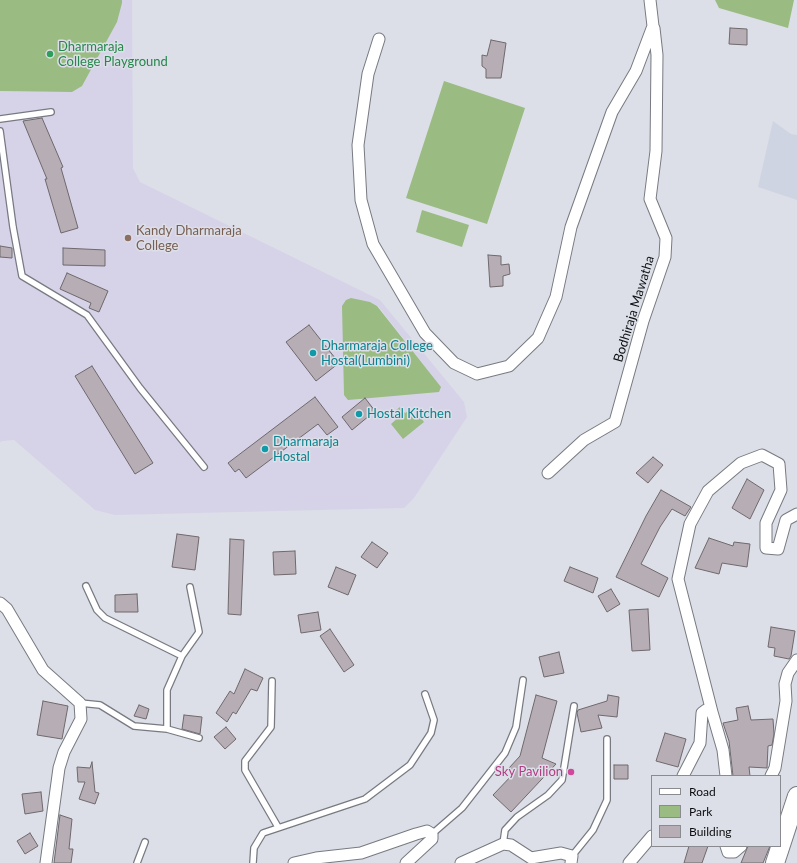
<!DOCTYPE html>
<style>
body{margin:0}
#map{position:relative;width:797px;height:863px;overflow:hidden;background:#dcdfe7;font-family:Lato,sans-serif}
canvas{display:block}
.legend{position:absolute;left:651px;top:775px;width:130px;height:72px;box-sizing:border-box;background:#dcdfe7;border:1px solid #898b91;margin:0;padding:5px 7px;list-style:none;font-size:12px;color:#0d0e11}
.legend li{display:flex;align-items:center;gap:8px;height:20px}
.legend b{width:20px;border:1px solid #898b91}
</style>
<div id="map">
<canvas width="797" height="863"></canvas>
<ul class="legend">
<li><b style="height:5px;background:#fff"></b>Road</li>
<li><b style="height:11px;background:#9abb82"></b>Park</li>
<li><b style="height:11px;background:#b6aeb4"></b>Building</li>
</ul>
</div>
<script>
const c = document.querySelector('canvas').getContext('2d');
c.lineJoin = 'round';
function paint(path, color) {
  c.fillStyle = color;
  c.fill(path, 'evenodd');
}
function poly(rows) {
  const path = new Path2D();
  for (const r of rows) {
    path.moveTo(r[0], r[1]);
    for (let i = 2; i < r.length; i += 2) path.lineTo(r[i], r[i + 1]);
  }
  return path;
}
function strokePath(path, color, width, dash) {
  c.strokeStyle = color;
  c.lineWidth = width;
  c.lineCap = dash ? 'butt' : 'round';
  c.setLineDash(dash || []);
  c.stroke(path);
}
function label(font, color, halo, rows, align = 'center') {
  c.font = font + ' Lato,sans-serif';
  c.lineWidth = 3;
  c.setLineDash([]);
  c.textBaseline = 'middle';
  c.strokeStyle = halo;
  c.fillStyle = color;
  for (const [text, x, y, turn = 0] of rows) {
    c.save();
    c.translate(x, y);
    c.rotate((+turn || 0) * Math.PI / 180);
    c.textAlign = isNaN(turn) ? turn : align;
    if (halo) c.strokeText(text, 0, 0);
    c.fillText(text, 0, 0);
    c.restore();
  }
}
const built = poly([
 [773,121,791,134,797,135,797,200,758,187]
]);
const education = poly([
 [122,0,132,0,133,168,140,182,380,300,464,402,467,417,414,498,404,508,115,515,95,510,14,440,3,441,0,442,0,91,72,92,122,3],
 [370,302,378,306,441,387]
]);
const green = poly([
 [0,0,122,0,122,3,117,22,82,86,72,92,0,91],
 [715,0,794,0,788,28,719,8],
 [444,81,525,108,487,224,406,198],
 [422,210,469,225,462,247,416,232],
 [351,298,370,302,377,306,441,387,439,392,348,400,344,395,342,306,346,300],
 [400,407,405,413,409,411,413,416,417,413,424,422,403,439,391,424,399,417,395,411]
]);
const building = poly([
 [730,28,747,29,747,45,729,44,730,28],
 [491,40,506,43,501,78,486,78,486,69,482,66,482,55,487,56,491,40],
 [42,118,63,167,61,168,78,228,61,233,45,179,47,179,23,121,42,118],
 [0,246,12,248,12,258,0,257,0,246],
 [63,248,105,250,105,266,63,265,63,248],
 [488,255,501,256,501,265,509,264,510,274,503,276,503,286,490,287,488,255],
 [67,273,108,291,99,312,89,308,91,303,60,289,67,273],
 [309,325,339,363,316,381,286,342,309,325],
 [92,366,153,463,135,474,75,376,92,366],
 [315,397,338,427,327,435,318,424,246,478,239,469,235,472,228,463,315,397],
 [365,398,375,411,352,430,342,417,365,398],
 [653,457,663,465,648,483,636,473,653,457],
 [747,479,764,490,750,519,732,508,747,479],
 [661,490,691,507,685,516,672,509,660,527,641,564,668,578,659,597,616,577,646,516,661,490],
 [177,534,199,537,195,570,172,567,177,534],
 [709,538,733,546,734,542,750,544,747,567,722,563,719,574,695,568,709,538],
 [230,539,244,540,241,615,228,614,230,539],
 [372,542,388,553,377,568,361,557,372,542],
 [295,551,296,574,274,575,273,552,295,551],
 [336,567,356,575,348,595,328,587,336,567],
 [570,567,598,578,593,593,564,581,570,567],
 [611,589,620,604,607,612,598,596,611,589],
 [137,594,138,612,115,612,115,595,137,594],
 [648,609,650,650,632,651,629,610,648,609],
 [318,612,321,630,301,633,298,615,318,612],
 [771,627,795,631,791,656,789,659,774,656,775,648,768,647,771,627],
 [330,629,354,665,344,672,320,636,330,629],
 [559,652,564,673,544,677,539,657,559,652],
 [245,669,263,678,257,691,251,689,236,714,233,712,227,722,216,713,230,691,234,694,245,669],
 [536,695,557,701,542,758,556,764,511,812,493,795,514,773,509,768,520,756,536,695],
 [608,695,619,697,617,717,598,715,602,728,581,732,577,713,578,710,607,701,608,695],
 [43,701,68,706,62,739,37,735,43,701],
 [139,705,149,709,146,719,134,716,139,705],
 [748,706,751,720,773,719,774,734,772,745,768,746,767,768,749,767,750,776,733,776,729,741,723,723,738,720,736,708,748,706],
 [184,715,202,717,200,734,182,729,184,715],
 [226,727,236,739,225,749,214,737,226,727],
 [665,733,686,739,678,767,656,761,665,733],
 [92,762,95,792,99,793,95,804,79,799,85,782,78,782,77,767,90,768,92,762],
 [614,765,628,765,628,779,614,779,614,765],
 [41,792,43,811,25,814,22,794,41,792],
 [60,815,72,819,69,849,73,849,71,863,54,863,60,815],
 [30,833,38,846,25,854,17,841,30,833],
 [689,846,708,846,702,863,684,863,689,846],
 [748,846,770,846,763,863,741,863,748,846]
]);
const service = poly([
 [0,119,51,112],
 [0,131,13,227,22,276,87,315,140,388,204,467],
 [86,586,97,610,105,618,182,656],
 [272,681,271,727,245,761,245,770,278,827],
 [80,703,100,705,134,726,167,729,199,738],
 [167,729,167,690,182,656,199,632,190,587],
 [432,834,462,808,505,753,516,727,523,680],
 [503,844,505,830,517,817,548,795,562,780,574,706],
 [572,856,593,830,607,800,607,739],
 [137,863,145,842],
 [253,863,254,848,263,833,365,799,410,765,431,733,434,720,425,694]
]);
const minor = poly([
 [379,39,368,74,358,145,361,200,373,244,425,333,454,363,477,374,509,366,538,338,556,297,571,227,612,112,636,71,653,26,650,0],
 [548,473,584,440,615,422,643,321,665,257,666,238,650,199,656,151,657,55,654,28],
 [0,603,7,609,43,670,80,703,81,719,64,752,59,768,46,863],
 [712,712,678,579,690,524,708,491,741,463,762,455,779,464,781,490,766,523,766,548,778,549,786,520,797,514],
 [683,776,700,743,702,713,706,710,712,712,723,750,726,776],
 [771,776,775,768,786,701,785,684,788,673,797,660],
 [726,846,728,852,734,852,741,846],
 [294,863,316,858,361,853,416,834,427,831,432,834,432,839,406,863],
 [461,863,503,844,511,845,531,858,561,853,572,856,571,863],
 [629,863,652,836]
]);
const trunk = poly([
 [775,863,797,796]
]);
const markers = [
 [50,54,4,"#2e9e5b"],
 [128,238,4,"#8d6e63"],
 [313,353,4,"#0f9aa8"],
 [359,414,4,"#0f9aa8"],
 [265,449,4,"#0f9aa8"],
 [571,772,4,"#d1479c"]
];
const leisureNames = [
 ["Dharmaraja",58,47],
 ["College Playground",58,62]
];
const educationNames = [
 ["Kandy Dharmaraja",136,231],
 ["College",136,246]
];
const streetNames = [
 ["Bodhiraja Mawatha",634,309,-73]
];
const cultureNames = [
 ["Dharmaraja College",321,346],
 ["Hostal(Lumbini)",321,361],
 ["Hostal Kitchen",367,414],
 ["Dharmaraja",273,442],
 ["Hostal",273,457]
];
const hotelNames = [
 ["Sky Pavilion",563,772]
];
paint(built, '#cfd4e3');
paint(education, '#d6d3e9');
paint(green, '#9abb82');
paint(building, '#b6aeb4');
strokePath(building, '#6f686d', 1);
strokePath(service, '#777a81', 8);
strokePath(minor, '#777a81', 13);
strokePath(trunk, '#777a81', 20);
strokePath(service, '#fff', 5.5);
strokePath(minor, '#fff', 11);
strokePath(trunk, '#fff', 18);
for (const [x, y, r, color] of markers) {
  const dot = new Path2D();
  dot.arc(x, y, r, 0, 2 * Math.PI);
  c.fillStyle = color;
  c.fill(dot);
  strokePath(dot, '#dcdfe7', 1.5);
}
label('13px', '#27864d', '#dcdfe7', leisureNames, 'left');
label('13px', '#785e54', '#dcdfe7', educationNames, 'left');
label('13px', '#0d0e11', '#dcdfe7', streetNames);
label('13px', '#0d838f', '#dcdfe7', cultureNames, 'left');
label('13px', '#b23c85', '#dcdfe7', hotelNames, 'right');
</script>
